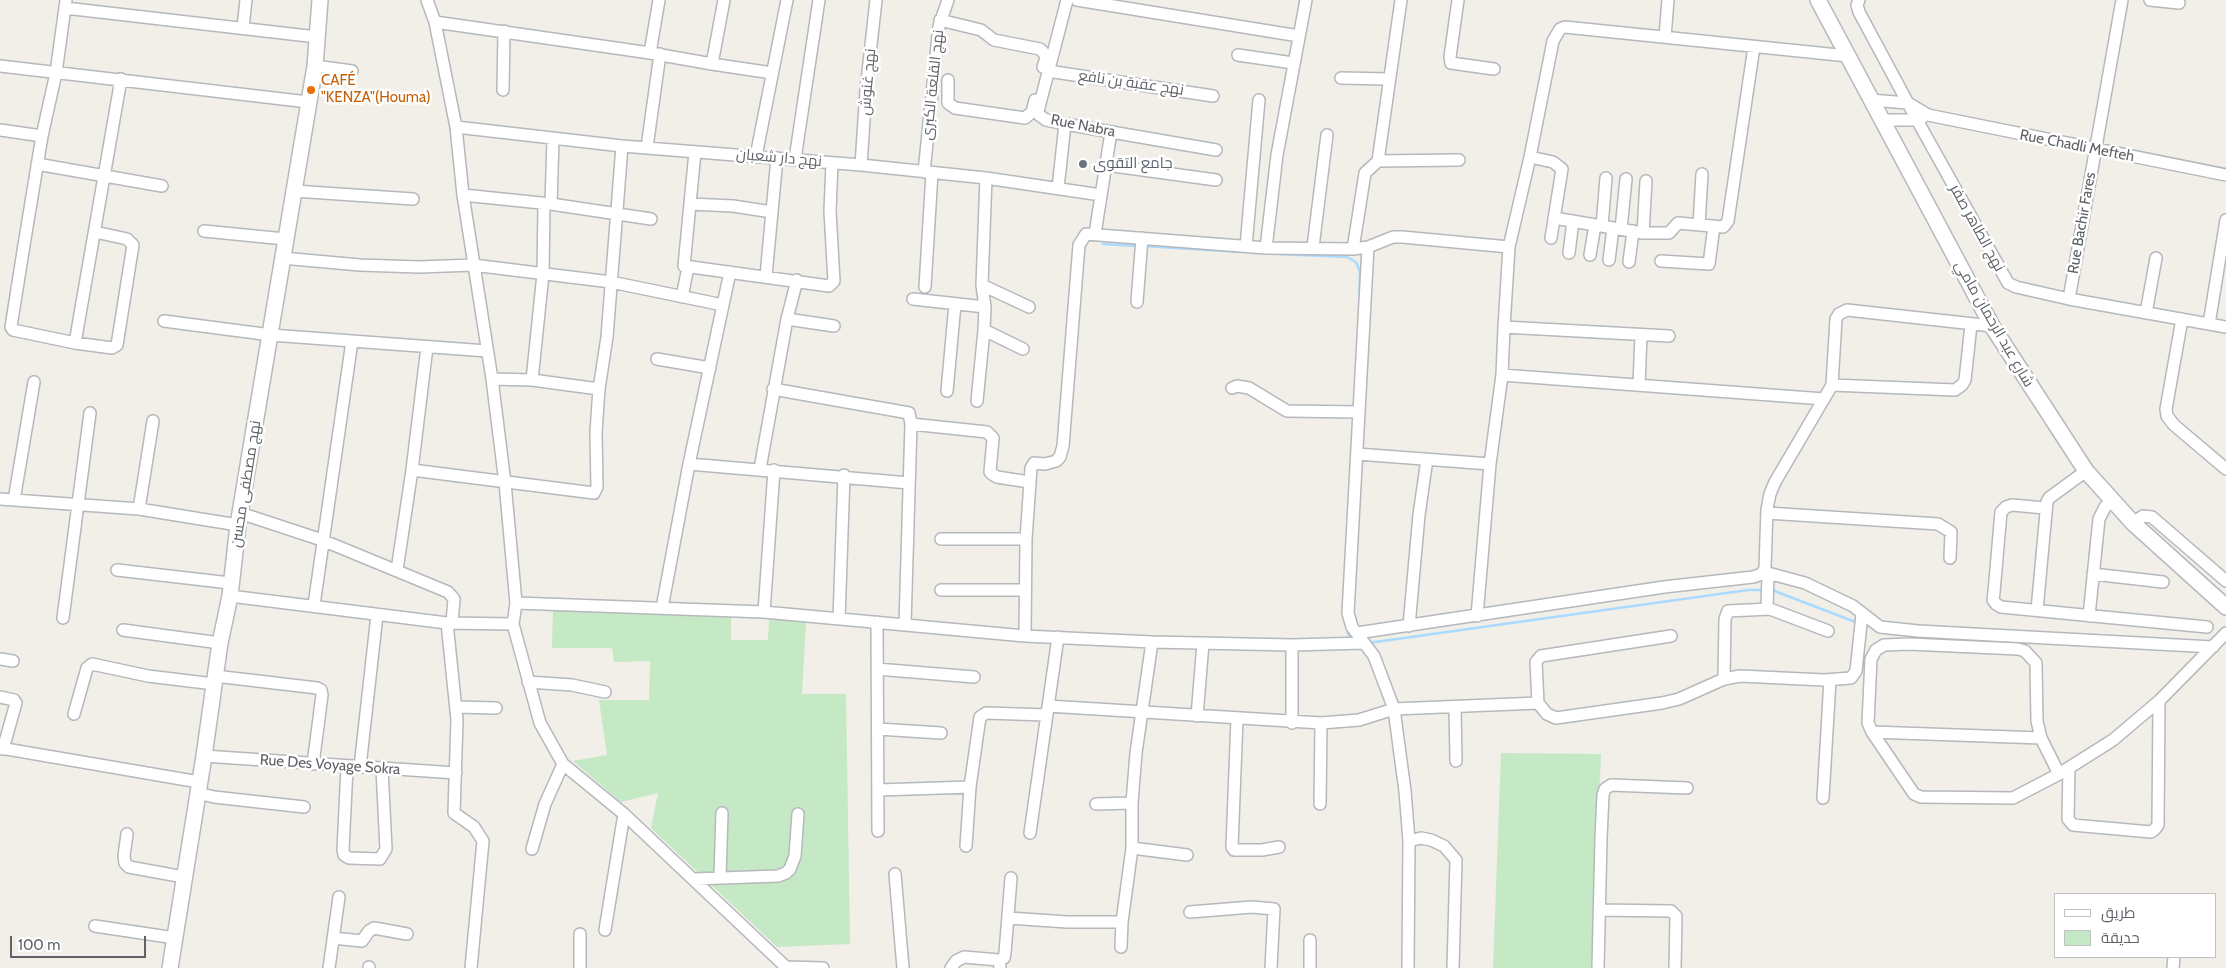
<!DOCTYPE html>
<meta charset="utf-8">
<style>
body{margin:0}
#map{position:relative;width:2226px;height:968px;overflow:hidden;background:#f1efe8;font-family:Cabin,Cairo,sans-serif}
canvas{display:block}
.legend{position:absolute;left:2054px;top:893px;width:162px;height:65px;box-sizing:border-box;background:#fff;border:1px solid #bfc1c3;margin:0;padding:6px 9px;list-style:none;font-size:15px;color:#5f6368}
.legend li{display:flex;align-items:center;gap:10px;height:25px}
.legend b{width:25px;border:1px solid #bfc1c3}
.scale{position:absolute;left:10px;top:936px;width:136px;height:22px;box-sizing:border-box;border:2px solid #5f6368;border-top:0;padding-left:6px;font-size:15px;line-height:18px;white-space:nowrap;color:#5f6368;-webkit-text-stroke:4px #fff;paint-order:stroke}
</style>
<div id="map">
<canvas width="2226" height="968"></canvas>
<ul class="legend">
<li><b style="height:6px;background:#fff"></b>طريق</li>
<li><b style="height:14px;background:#c5e8c5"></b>حديقة</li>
</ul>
<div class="scale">100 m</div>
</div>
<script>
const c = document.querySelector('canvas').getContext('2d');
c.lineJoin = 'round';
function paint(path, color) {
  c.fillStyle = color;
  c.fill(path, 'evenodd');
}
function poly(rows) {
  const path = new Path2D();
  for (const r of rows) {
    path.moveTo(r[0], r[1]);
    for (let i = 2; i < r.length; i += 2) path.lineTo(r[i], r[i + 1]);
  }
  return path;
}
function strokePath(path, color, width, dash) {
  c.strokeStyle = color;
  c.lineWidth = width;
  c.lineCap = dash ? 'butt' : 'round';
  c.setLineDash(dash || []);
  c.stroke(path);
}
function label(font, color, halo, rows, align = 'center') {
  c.font = font + ' Cabin,Cairo,sans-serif';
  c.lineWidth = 5;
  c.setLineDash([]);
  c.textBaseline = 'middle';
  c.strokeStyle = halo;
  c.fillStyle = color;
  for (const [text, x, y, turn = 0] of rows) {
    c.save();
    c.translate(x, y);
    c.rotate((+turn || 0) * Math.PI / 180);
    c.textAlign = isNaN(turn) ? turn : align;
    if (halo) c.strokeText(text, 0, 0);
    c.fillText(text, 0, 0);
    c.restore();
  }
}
const green = poly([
 [553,609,731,615,731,640,768,640,769,619,806,622,802,694,846,694,850,944,777,947,651,828,658,793,621,802,573,761,607,755,599,700,649,700,650,661,614,662,612,648,552,648],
 [1501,753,1601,754,1591,968,1493,968]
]);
const stream = poly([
 [1103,244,1138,246],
 [1144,246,1241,252],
 [1279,254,1347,257,1356,262,1360,272,1359,317],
 [1772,590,1858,623],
 [1348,630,1348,634,1354,639],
 [1368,643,1748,590,1764,590]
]);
const street = poly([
 [66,0,56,73,42,136,24,245,11,327,13,330,75,343,112,348,117,345,133,245,127,239,95,232],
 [427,0,435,22,456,127,463,195,492,379,505,483,516,603,513,624,540,723,563,764,624,814,787,968],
 [1067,0,1038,111,1039,115,1046,120,1065,124,1216,150],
 [1077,0,1299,36],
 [1458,0,1450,57,1451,63,1494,69],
 [1859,0,1857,5,1859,12,1917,120,2008,283,2016,287,2069,299,2226,327],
 [2150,0,2179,3],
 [65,8,317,37],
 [940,20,981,30,994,40,1040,49,1044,53,1046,58,1043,67],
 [435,22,650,53,712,64,772,73],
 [243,28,246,0],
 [1665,37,1668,0],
 [650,53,659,0],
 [1238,55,1293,63],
 [712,64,724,0],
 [0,66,308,102],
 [315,66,352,71],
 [1048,71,1213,96],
 [1341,78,1388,79],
 [948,80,948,103,955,108,1025,118,1032,112,1035,100],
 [503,90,504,31],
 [1870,100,1908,103,1928,115,2226,175],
 [1881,120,1917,120,1922,118],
 [456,127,622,146,861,165,986,178,1101,195],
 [0,130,42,136],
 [647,147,660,54],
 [695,152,684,266,829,286,834,281,830,211,832,163],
 [756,156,787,0],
 [1530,157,1553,162,1562,169,1551,238],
 [795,159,819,0],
 [1378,161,1459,160],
 [37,164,162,186],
 [861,165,866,90,876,0],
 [1106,165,1216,180],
 [924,172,939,26,948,0],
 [1058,188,1065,124],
 [294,191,413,199],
 [463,195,551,204,651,219],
 [551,204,553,139],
 [690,204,733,206,772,212],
 [1554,218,1643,233,1669,233,1678,223,1723,227,1725,225,1728,221,1754,47],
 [1699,225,1702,174],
 [1602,226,1606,178],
 [1621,229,1626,179],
 [204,231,285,239],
 [1643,233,1646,181],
 [1095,234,1111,132],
 [1246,246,1259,100],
 [1313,247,1327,135],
 [1368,247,1348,613,1352,627,1374,656,1394,709,1405,791,1409,841,1408,968],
 [1509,247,1504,327,1669,336],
 [1266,248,1277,155,1306,0],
 [1353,249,1365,173,1378,161,1401,0],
 [1569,253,1573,221],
 [1590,255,1595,225],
 [282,258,360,265,419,267,473,265,611,282,723,305],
 [1609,260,1613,228],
 [1661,261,1709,264,1714,226],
 [1629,262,1633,231],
 [766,276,777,158],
 [982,285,1029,307],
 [925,287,932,173],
 [682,297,688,267],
 [913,299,985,307],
 [2069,299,2122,0],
 [1137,302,1142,238],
 [2146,313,2156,258],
 [787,319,834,326],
 [2182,319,2166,409,2167,416,2174,425,2226,469],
 [164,321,271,335,487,351],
 [2209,324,2226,220],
 [984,330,1023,349],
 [75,343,121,79],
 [657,359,710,368],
 [1502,375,1824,399],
 [492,379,532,380,599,389,607,337,622,146],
 [532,380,543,274,544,204],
 [1639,385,1641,335],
 [1832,385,1955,390,1962,385,1965,380,1971,325],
 [1232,388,1237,386,1249,388,1287,411,1359,412],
 [773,389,909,413,911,424,905,624],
 [947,391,955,304],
 [977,401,984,330,985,307,982,285,986,178],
 [911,424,987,432,993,438,990,472,992,474,997,477,1029,482],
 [1357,454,1490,464,1502,375,1504,327],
 [689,464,909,483],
 [760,469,787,319,797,280],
 [412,470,594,493,597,487,596,432,599,389],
 [0,499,139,509,238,525],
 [14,500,34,382],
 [2045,508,2012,505,2006,507,2001,512,1994,592,1993,600,1996,604,2001,607,2207,627],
 [139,509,153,421],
 [240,513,322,540,448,592,454,599,452,623],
 [1767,513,1938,524,1951,532,1950,558],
 [2133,523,2143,516,2152,517,2226,581],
 [941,539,1026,539],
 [117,570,230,583],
 [397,570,412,470,427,347],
 [1764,572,1805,583,1853,606,1880,627,1918,631,2213,647],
 [2093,574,2163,582],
 [941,590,1025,590],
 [230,596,447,623,513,624],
 [516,603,764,612,1025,636,1152,642,1292,645,1364,643],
 [314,605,352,341],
 [662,608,689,464,730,272],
 [1767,609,1768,573],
 [2037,610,2047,502,2049,498,2086,471],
 [764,612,774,470],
 [1477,616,1490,464],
 [2089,616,2099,519,2105,507,2112,501],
 [63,618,90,413],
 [839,619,844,475],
 [877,622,878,831],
 [447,623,457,720,454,813,474,827,483,841,471,968],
 [1409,626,1419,515,1427,459],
 [123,630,220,643],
 [1357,633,1664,587,1753,577,1762,574,1765,568,1767,509,1770,494,1775,482,1832,385,1836,319,1839,314,1847,310,1992,326],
 [1025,636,1026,539,1031,468,1034,463,1045,464,1056,461,1060,457,1063,446,1079,245,1086,234,1266,248,1353,249,1368,247,1393,237,1402,237,1509,247,1530,157,1553,41,1560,29,1565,27,1848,56],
 [1671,636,1541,656,1536,662,1538,703,1547,714,1556,718,1662,703,1679,699,1724,679,1740,676,1824,680,1851,678,1856,671,1862,614],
 [0,659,13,661],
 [877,669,974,677],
 [215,676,317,688,321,690,322,695,313,764],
 [1724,679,1725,619,1728,611,1770,609,1828,631],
 [528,682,572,685,605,692],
 [0,697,14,700,16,703,3,749],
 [1048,706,1321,723,1359,720,1394,709,1538,703],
 [456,707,496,708],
 [1455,707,1456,761],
 [74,714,87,668,92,664,148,676,214,684],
 [1197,716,1203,643],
 [1237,719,1232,847,1234,850,1262,850,1279,847],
 [1292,723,1292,645],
 [878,729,941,733],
 [1872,732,2041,738],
 [0,748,199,782],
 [204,756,456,773],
 [347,767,343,850,344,855,349,858,380,859,386,849,382,769],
 [360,767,377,615],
 [2069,768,2068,819,2073,825,2151,832,2155,829,2158,825,2159,701],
 [2059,774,2013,798,1921,797,1914,794,1872,732,1868,723,1871,659,1876,650,1884,645,1909,644,2018,649,2025,651,2036,663,2037,721,2041,738,2059,774,2113,740,2159,701,2226,633],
 [879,790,970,787],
 [198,793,214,797,304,807],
 [1823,798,1830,680],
 [1096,804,1132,803],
 [1320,804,1321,723],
 [1030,833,1058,637],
 [127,834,124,856,125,863,129,867,184,877],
 [1409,841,1421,838,1431,840,1444,846,1456,860,1453,968],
 [966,846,970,787,980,717,986,713,1046,715],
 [1132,848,1187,855],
 [532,849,545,804,563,764],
 [895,874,903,968],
 [720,877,722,813],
 [694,879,778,876,786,873,790,869,795,856,798,814],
 [1599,910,1671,911,1676,916,1675,968],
 [1190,912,1252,907,1274,909,1271,968],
 [1009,918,1067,922,1122,922],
 [95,926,175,938],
 [605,930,624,814],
 [333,938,362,941,369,931,374,928,407,934],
 [1121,947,1122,922,1132,848,1132,803,1136,753,1152,642],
 [786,967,823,968],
 [329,968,339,897],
 [369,968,369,967],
 [580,968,580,934],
 [951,968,956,961,964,957,999,960],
 [1000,968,999,960,1004,958,1005,953,1011,878],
 [1310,968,1310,940],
 [1598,968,1601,838,1603,795,1605,789,1611,785,1687,788],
 [2173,968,2174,957]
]);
const secondary = poly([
 [1818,0,1992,326,2086,471,2133,523,2226,607],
 [170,968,204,756,220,643,230,596,238,525,315,66,320,0]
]);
const markers = [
 [311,90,5,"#e8710a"],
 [1083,164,5,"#6b7280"]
];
const foodNames = [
 ["CAFÉ",321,81],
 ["\"KENZA\"(Houma)",321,98]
];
const streetNames = [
 ["نهج غنوش",868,82,-85],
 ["نهج عقبة بن نافع",1131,83,8],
 ["نهج القلعة الكبرى",933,85,-84],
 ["Rue Nabra",1083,126,11],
 ["Rue Chadli Mefteh",2077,146,11],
 ["نهج دار شعبان",779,158,5],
 ["Rue Bachir Fares",2082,223,-80],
 ["نهج الطاهر صفر",1977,228,61],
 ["شارع عبد الرحمان مامي",1994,324,60],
 ["نهج مصطفى محسن",246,484,-81],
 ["Rue Des Voyage Sokra",330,765,4]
];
const worshipNames = [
 ["جامع التقوى",1093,164]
];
paint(green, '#c5e8c5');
strokePath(stream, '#aadaff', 2.5);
strokePath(street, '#b5b8bc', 14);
strokePath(secondary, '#b6babf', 18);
strokePath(street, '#fff', 11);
strokePath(secondary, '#fff', 15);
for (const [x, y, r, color] of markers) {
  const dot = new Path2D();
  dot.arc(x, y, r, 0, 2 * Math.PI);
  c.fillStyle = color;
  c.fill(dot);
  strokePath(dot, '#fff', 2);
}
label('15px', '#c56008', '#fff', foodNames, 'left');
label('15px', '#5f6368', '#fff', streetNames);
label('15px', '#5b616d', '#fff', worshipNames, 'left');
</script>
